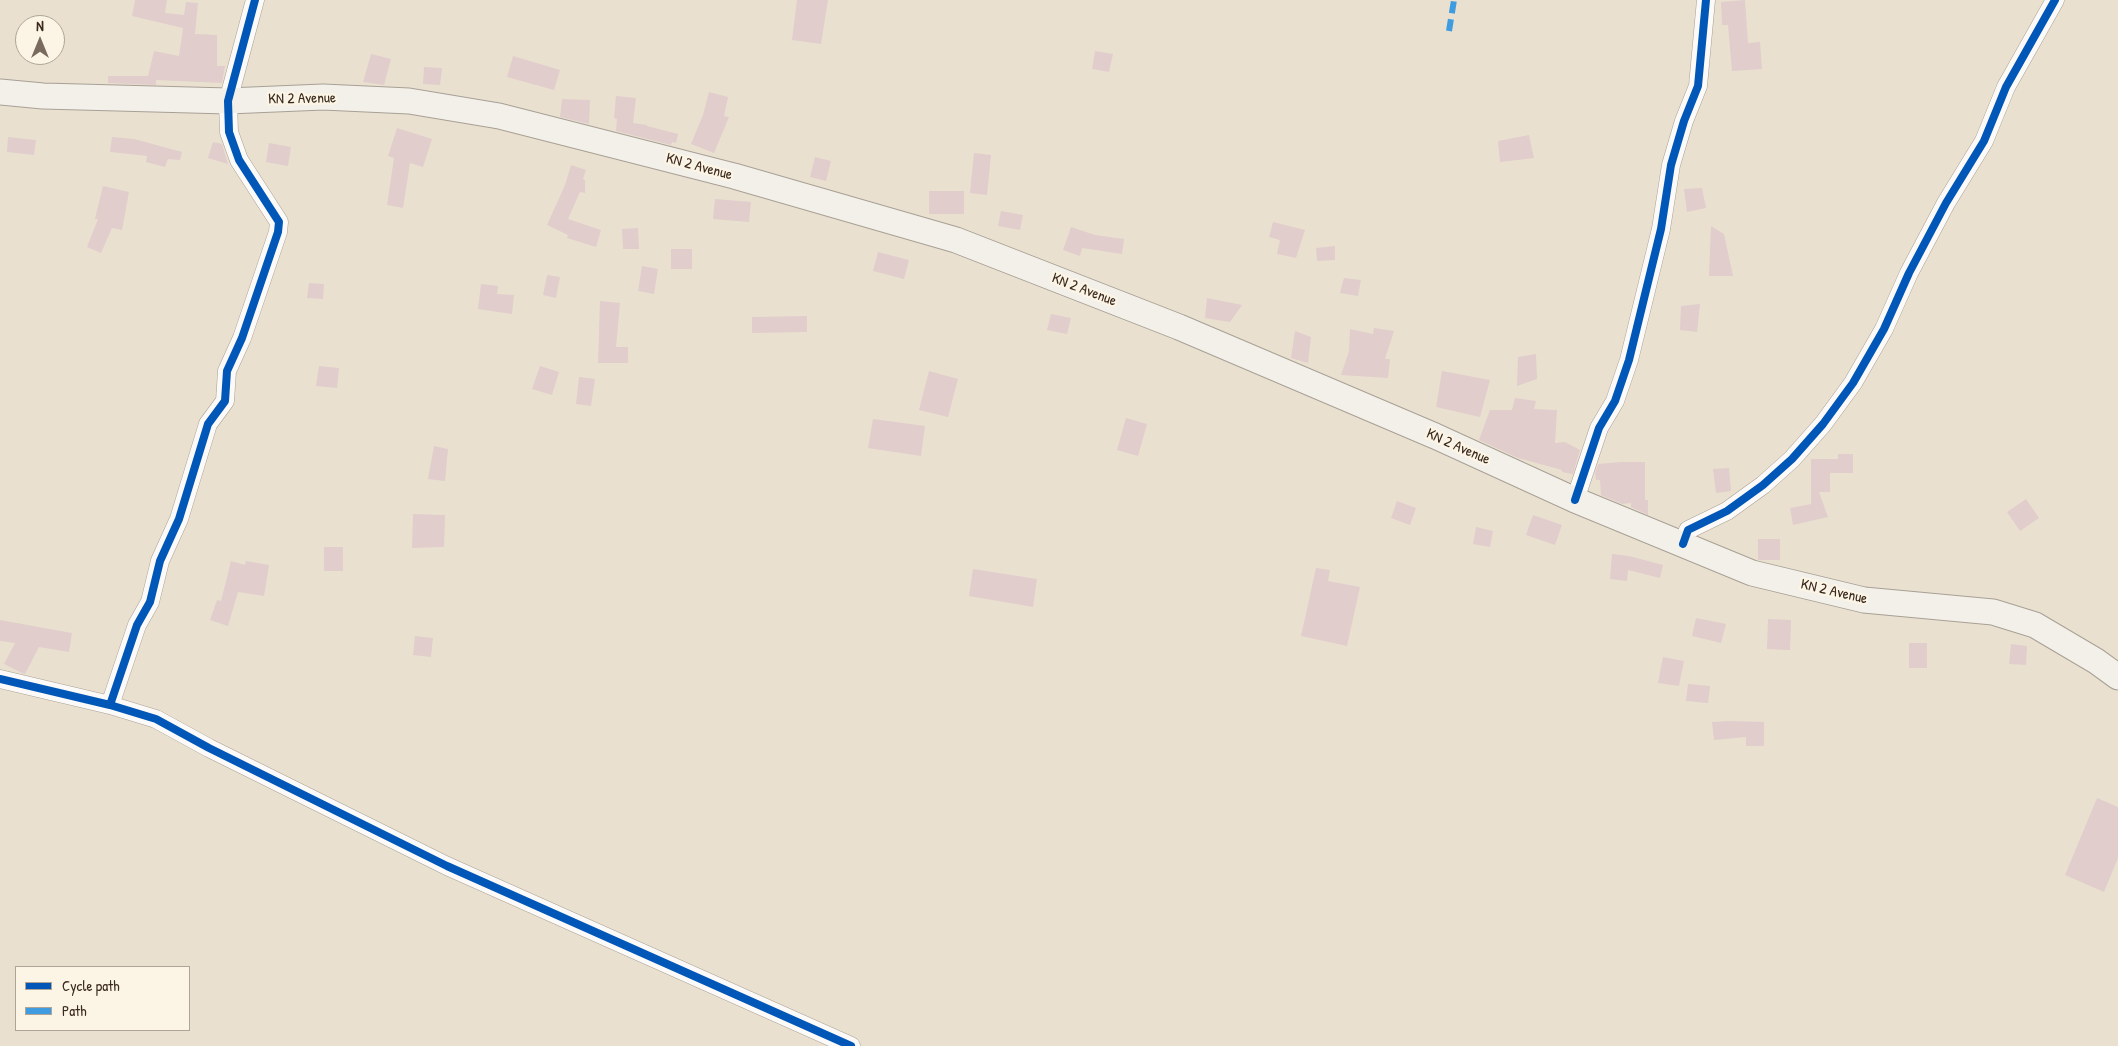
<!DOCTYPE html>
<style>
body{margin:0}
#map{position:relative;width:2118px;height:1046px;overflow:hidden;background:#eae0d0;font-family:"Patrick Hand",sans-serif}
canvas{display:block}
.legend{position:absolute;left:15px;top:966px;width:175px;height:65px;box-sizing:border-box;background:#fcf5e5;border:1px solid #afa495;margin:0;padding:6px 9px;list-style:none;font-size:15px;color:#3b2a1e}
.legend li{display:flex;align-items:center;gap:10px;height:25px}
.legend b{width:25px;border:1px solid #afa495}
.north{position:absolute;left:15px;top:15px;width:50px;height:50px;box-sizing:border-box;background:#fcf5e5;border:1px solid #afa495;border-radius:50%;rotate:0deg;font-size:14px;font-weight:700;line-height:20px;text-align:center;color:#3b2a1e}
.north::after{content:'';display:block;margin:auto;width:18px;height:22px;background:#786a5c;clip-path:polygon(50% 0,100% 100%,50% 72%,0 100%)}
</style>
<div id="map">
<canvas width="2118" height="1046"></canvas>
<ul class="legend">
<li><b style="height:6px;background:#0057b8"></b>Cycle path</li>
<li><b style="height:6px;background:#3f9ce0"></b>Path</li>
</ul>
<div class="north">N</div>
</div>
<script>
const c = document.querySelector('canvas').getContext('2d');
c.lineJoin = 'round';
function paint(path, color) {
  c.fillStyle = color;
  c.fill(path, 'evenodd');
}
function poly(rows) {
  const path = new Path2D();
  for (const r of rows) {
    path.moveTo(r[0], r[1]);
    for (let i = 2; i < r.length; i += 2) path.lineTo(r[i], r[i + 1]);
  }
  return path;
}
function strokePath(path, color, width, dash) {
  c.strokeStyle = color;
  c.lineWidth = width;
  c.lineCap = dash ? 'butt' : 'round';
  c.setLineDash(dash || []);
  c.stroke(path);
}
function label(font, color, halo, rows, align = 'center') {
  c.font = font + ' "Patrick Hand",sans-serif';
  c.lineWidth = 4.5;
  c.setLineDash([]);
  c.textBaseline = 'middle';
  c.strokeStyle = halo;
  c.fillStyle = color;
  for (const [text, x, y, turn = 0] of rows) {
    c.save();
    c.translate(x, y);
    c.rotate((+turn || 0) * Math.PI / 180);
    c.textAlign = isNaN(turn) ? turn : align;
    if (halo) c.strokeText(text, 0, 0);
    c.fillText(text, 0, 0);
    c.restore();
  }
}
const building = poly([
 [135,0,167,0,165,13,184,15,186,2,198,3,195,34,217,35,217,66,225,66,222,83,156,80,156,85,108,83,108,76,148,76,154,51,179,56,183,28,132,16],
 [797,0,828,0,821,44,792,40],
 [1745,0,1748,43,1760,42,1762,69,1732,71,1728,25,1722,25,1721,2],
 [1095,51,1113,54,1109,72,1092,69],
 [371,54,391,59,384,85,363,82],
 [513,56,560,70,554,90,507,77],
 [424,67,442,68,440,85,423,84],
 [709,92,728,97,724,116,729,117,714,153,691,144,703,115],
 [616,96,636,98,633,123,647,125,647,126,678,134,676,143,672,142,671,145,616,131,617,119,614,118],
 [562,99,590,100,589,124,560,117],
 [397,128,432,139,423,167,410,163,403,208,387,205,394,158,388,156],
 [1529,135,1534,158,1500,162,1498,141],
 [8,137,36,140,34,155,7,152],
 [112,137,134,139,182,152,180,160,168,159,165,167,146,162,147,156,110,152],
 [213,142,222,144,228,164,208,158],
 [269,143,291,147,288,166,266,162],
 [974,153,991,155,987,195,970,193],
 [815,157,831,161,826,181,810,177],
 [571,165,586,170,583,179,585,180,585,193,580,192,568,219,601,230,596,247,567,238,568,235,547,225,565,185],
 [103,186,129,192,122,230,112,228,101,253,87,247,98,219,95,219],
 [1702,188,1706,208,1687,212,1684,189],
 [929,191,964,191,964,214,929,214],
 [715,199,751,202,749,222,713,219],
 [1001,211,1023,215,1020,230,998,226],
 [1273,222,1305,230,1296,258,1277,254,1280,240,1269,237],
 [1711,226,1724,234,1733,276,1709,276],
 [1071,227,1095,235,1124,239,1122,254,1082,248,1080,256,1063,250],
 [638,228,639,249,623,249,622,229],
 [1335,246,1335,260,1317,261,1316,248],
 [671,249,692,249,692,269,671,269],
 [878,252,909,260,904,279,873,271],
 [642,266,658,269,654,294,638,291],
 [547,275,560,277,556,298,543,295],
 [1344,278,1361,280,1358,296,1340,293],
 [309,283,324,284,323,299,307,298],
 [481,284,498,286,497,294,514,295,512,314,478,309],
 [1207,298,1242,305,1230,322,1205,318],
 [600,301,620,303,616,347,628,347,628,363,598,363],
 [1700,304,1697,332,1680,330,1681,306],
 [1051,314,1071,318,1067,334,1047,330],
 [807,316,807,332,752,333,752,317],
 [1374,328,1394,331,1385,359,1390,359,1388,378,1341,375,1349,351,1350,329,1373,334],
 [1295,331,1311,337,1308,363,1291,358],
 [1536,354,1537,379,1517,386,1518,357],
 [319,366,339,368,337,388,316,386],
 [540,366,559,372,552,395,532,389],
 [929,371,958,379,948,417,919,410],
 [1442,371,1490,380,1480,417,1436,407],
 [579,377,595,379,591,406,576,404],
 [1515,398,1536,401,1534,409,1557,410,1555,443,1565,442,1580,450,1573,474,1562,472,1562,470,1518,458,1479,440,1490,410,1512,410],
 [1126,418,1147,424,1138,456,1117,450],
 [873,419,925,426,921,456,868,448],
 [434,446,448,449,445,481,428,479],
 [1838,454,1853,454,1853,473,1830,473,1830,492,1819,492,1828,517,1793,525,1790,508,1811,504,1811,459,1838,459],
 [1621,462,1645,462,1645,500,1648,500,1648,515,1631,507,1631,503,1622,504,1601,495,1600,480,1596,480,1595,473,1598,464],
 [1729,468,1731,491,1716,493,1713,469],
 [2026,499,2039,518,2020,531,2007,512],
 [1397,501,1416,508,1410,525,1391,518],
 [413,514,445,515,444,547,412,548],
 [1533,515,1562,525,1555,545,1526,535],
 [1476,527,1493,531,1490,547,1473,544],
 [1758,539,1780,539,1780,560,1758,560],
 [324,547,343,547,343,571,324,571],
 [1612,554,1629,556,1663,565,1660,578,1628,570,1627,581,1610,579],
 [231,561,245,565,246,561,269,565,264,596,238,592,228,626,210,620,217,600,221,601],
 [1316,568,1330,570,1328,581,1360,587,1347,646,1301,636],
 [973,569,1037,579,1033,607,969,596],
 [1696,618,1726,624,1721,643,1692,636],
 [1768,619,1791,620,1790,650,1767,649],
 [0,620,72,633,69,652,39,647,25,674,22,673,4,664,15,643,0,641],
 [415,636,433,638,431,657,413,655],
 [1909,643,1927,643,1927,668,1909,668],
 [2011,644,2027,646,2026,665,2009,664],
 [1663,657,1684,661,1679,686,1658,683],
 [1688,684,1710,686,1708,703,1686,701],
 [1727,721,1764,722,1764,746,1746,746,1746,737,1714,740,1712,722],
 [2097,798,2118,807,2118,858,2104,892,2065,875]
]);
const minor = poly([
 [1575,500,1599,428,1615,401,1629,360,1661,229,1671,165,1684,121,1698,86,1706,0],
 [1683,544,1688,530,1727,511,1763,485,1792,459,1823,424,1853,383,1884,329,1909,273,1946,203,1984,141,2006,87,2055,0],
 [0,679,110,705,156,719,209,748,447,866,851,1046],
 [110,705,137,625,150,602,160,561,179,519,208,424,225,401,227,371,242,338,278,232,279,222,239,160,229,132,228,101,255,0]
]);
const secondary = poly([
 [0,92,43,96,228,101,323,97,409,101,499,116,734,176,956,240,1179,327,1435,436,1575,500,1752,573,1864,600,1993,612,2035,625,2096,661,2118,677]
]);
const quiet = poly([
 [1449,31,1454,0]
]);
const cycleway = poly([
 [1575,500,1599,428,1615,401,1629,360,1661,229,1671,165,1684,121,1698,86,1706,0],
 [1683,544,1688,530,1727,511,1763,485,1792,459,1823,424,1853,383,1884,329,1909,273,1946,203,1984,141,2006,87,2055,0],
 [0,679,110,705,156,719,209,748,447,866,851,1046],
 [110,705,137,625,150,602,160,561,179,519,208,424,225,401,227,371,242,338,278,232,279,222,239,160,229,132,228,101,255,0]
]);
const streetNames = [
 ["KN 2 Avenue",302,99,-1],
 ["KN 2 Avenue",699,167,15],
 ["KN 2 Avenue",1084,290,21],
 ["KN 2 Avenue",1458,447,24],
 ["KN 2 Avenue",1834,592,13]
];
paint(building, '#e0cdcc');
strokePath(minor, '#a7a095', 19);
strokePath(secondary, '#a7a095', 27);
strokePath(minor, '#fcfaf8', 18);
strokePath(secondary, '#f3f0ea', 25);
strokePath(quiet, '#3f9ce0', 6, [12, 6]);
strokePath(cycleway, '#0057b8', 8);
label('15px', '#3b2a1e', '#fcf5e5', streetNames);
</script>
